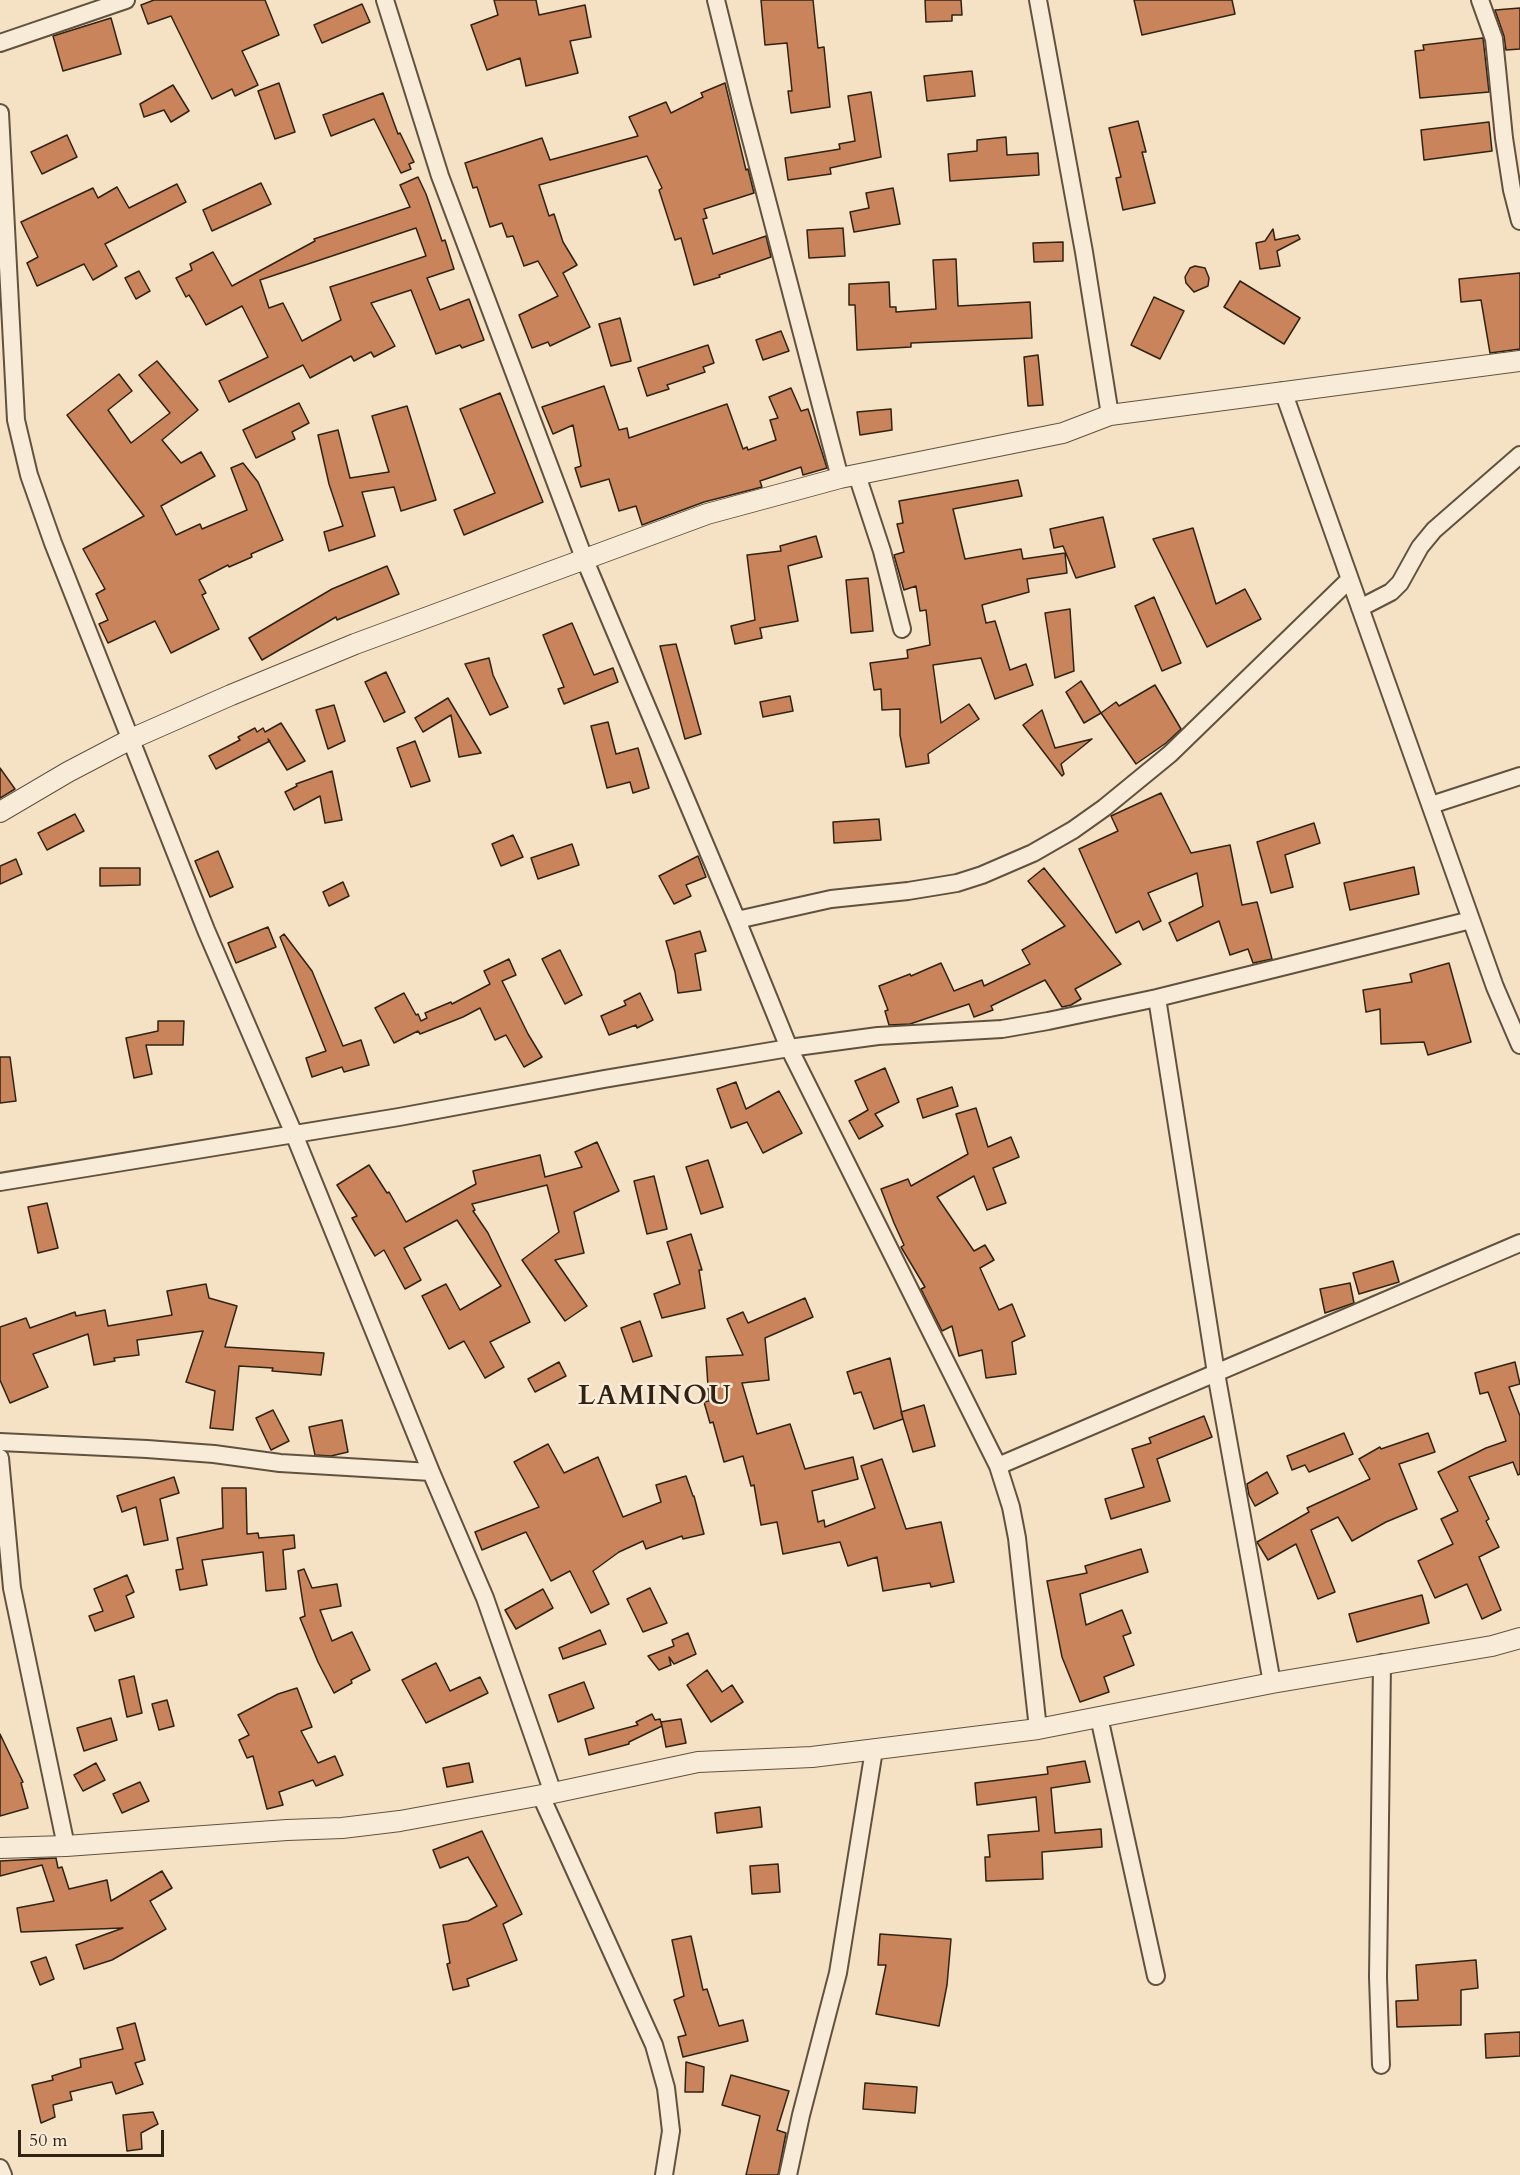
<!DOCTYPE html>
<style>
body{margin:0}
#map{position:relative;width:1520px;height:2175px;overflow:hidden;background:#f5e1c4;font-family:Cardo,serif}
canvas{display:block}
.scale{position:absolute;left:18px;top:2130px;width:146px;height:27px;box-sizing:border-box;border:3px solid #302313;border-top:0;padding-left:8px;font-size:18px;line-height:21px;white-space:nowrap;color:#302313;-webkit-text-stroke:4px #f8ecd9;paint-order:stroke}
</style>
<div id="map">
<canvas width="1520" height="2175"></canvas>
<div class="scale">50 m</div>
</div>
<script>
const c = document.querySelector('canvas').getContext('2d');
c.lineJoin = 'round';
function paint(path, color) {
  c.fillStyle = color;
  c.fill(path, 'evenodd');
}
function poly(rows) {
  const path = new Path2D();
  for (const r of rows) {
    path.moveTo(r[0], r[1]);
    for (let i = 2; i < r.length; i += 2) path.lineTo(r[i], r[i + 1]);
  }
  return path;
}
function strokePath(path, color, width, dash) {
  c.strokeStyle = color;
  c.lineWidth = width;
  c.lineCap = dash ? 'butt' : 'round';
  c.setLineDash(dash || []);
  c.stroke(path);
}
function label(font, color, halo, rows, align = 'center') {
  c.font = font + ' Cardo,serif';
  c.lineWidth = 5;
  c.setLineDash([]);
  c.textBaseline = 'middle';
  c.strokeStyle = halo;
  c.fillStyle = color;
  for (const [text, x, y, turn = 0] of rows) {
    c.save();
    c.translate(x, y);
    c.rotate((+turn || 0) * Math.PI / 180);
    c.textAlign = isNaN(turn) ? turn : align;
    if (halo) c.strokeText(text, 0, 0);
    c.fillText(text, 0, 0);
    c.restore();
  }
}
const building = poly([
 [154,0,265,0,279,35,242,51,258,85,235,96,232,89,212,99,171,16,148,24,141,5,154,0],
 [494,0,536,0,539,15,585,5,591,37,570,41,578,73,526,86,520,58,487,70,471,25,498,15,494,0],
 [761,0,813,0,818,48,824,47,830,107,791,113,788,91,792,91,787,43,765,45,761,0],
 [925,0,961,0,962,15,952,15,952,21,926,22,925,0],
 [1134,0,1232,0,1235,14,1142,35,1134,0],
 [362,4,370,22,322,43,314,25,362,4],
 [1520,8,1520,49,1506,50,1504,36,1495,10,1520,8],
 [111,18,121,54,63,71,53,36,111,18],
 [1483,38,1489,92,1420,98,1415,51,1424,50,1423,45,1483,38],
 [972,71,975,96,927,101,924,76,972,71],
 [279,83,295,132,275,139,258,91,279,83],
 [725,83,746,170,748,169,754,193,704,209,707,218,703,219,713,254,766,236,771,257,719,275,720,277,694,285,681,238,675,240,659,190,662,188,647,156,539,185,549,216,554,214,563,242,577,265,563,273,590,327,550,346,548,342,532,348,519,315,558,296,538,261,524,266,513,236,507,237,502,223,490,227,477,187,473,188,465,163,542,138,550,160,638,136,629,117,666,102,671,113,703,97,701,93,725,83],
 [173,85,189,111,171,122,164,110,144,117,140,104,173,85],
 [871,92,881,157,830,168,831,174,788,180,785,158,840,149,839,144,855,141,848,96,871,92],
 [383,93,398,134,400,133,414,162,409,164,411,169,401,173,374,119,331,136,323,115,383,93],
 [1138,121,1146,152,1142,152,1155,203,1123,210,1116,178,1121,177,1109,128,1138,121],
 [1489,122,1492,151,1424,160,1421,130,1489,122],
 [67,135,77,157,42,174,31,152,67,135],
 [1006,137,1007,155,1038,153,1039,175,950,181,948,154,977,151,977,140,1006,137],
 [418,177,426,194,442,241,445,240,454,269,427,278,440,310,469,299,484,340,462,348,460,345,436,354,411,290,371,303,395,346,374,357,371,352,354,361,351,356,310,378,303,365,229,402,219,381,268,357,242,306,206,325,194,303,189,295,186,297,176,278,192,270,190,264,213,252,232,286,315,241,314,239,410,207,400,185,418,177],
 [416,228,426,256,330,287,341,320,302,341,283,303,269,308,260,280,416,228],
 [261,183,271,204,212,231,203,210,261,183],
 [177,184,186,202,105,244,117,266,93,280,84,264,37,286,27,263,38,257,21,222,93,188,98,198,117,187,129,208,177,184],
 [893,188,900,224,854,232,850,212,869,208,866,193,893,188],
 [843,228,845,256,809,258,807,230,843,228],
 [1273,229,1275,240,1298,235,1300,239,1277,251,1280,266,1260,269,1256,243,1265,241,1273,229],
 [1063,242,1063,261,1034,262,1033,243,1063,242],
 [956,259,958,306,1030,302,1032,338,911,343,911,347,857,350,855,305,849,305,849,284,889,282,890,307,896,307,896,312,936,309,933,260,956,259],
 [1195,266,1205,268,1209,278,1208,286,1194,292,1186,283,1185,277,1190,268,1195,266],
 [139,271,150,291,136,299,125,278,139,271],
 [1520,273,1520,349,1490,353,1481,300,1461,302,1459,279,1520,273],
 [1240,281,1300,318,1284,344,1224,307,1240,281],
 [1154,297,1184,311,1160,359,1131,345,1154,297],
 [620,318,631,361,611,366,599,324,620,318],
 [781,331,789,351,763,360,756,340,781,331],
 [708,345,714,363,703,367,705,372,667,385,669,389,647,396,638,368,708,345],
 [1038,355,1043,405,1028,406,1024,357,1038,355],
 [157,361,198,410,162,440,181,463,201,452,215,476,161,506,176,535,200,524,202,529,247,510,231,468,243,463,258,482,283,540,251,554,252,557,229,567,228,565,199,580,206,593,202,595,219,629,171,653,155,621,108,643,99,624,108,620,96,594,105,589,83,549,144,516,67,415,119,374,132,391,108,410,131,443,170,413,139,375,157,361],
 [604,386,619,430,627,428,629,438,727,404,743,449,747,447,748,450,776,440,770,420,778,418,769,397,791,388,801,411,808,409,827,468,803,475,801,467,760,481,762,487,704,502,642,525,636,506,619,511,609,479,581,487,575,468,581,466,573,425,553,434,542,407,604,386],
 [500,393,543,502,464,535,454,510,495,493,460,409,500,393],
 [299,403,309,423,292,432,295,439,256,458,243,430,299,403],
 [407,406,436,500,401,511,394,487,362,492,375,536,329,551,324,532,343,526,329,484,318,435,338,430,350,478,389,472,372,416,407,406],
 [891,409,892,430,860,435,857,412,891,409],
 [1018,480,1022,496,953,509,965,559,1021,549,1023,559,1065,553,1067,573,1027,579,1029,592,982,605,986,623,995,621,1010,670,1026,664,1033,685,995,699,981,658,933,665,941,723,969,704,979,719,928,754,929,763,906,767,900,735,900,709,882,710,881,689,874,690,870,663,908,658,907,650,930,645,926,610,920,611,916,586,904,590,894,555,904,552,897,524,903,523,899,501,1018,480],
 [1103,517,1115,567,1076,578,1063,546,1054,548,1050,529,1103,517],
 [1193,528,1216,604,1245,589,1261,619,1207,647,1153,539,1193,528],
 [816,536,822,557,788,566,798,621,760,628,762,638,735,644,731,626,755,620,747,555,781,551,780,546,816,536],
 [387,566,399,594,337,620,336,617,262,660,249,638,332,589,387,566],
 [868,578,873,631,851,633,846,580,868,578],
 [1154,597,1181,663,1162,671,1135,606,1154,597],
 [1070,609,1074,671,1055,678,1045,613,1070,609],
 [572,623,594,675,613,668,618,682,564,704,558,689,564,687,543,635,572,623],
 [676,644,701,734,685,739,660,646,676,644],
 [489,658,493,675,508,707,490,715,465,664,489,658],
 [386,672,405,712,384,722,365,682,386,672],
 [1081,681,1101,713,1084,723,1066,692,1081,681],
 [1155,685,1181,729,1166,743,1136,764,1101,713,1116,702,1119,706,1155,685],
 [790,696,793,711,763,717,760,702,790,696],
 [448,698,481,753,459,757,451,715,423,732,415,718,448,698],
 [334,705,345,741,328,749,316,710,334,705],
 [1042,710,1055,748,1092,739,1061,764,1064,774,1062,776,1023,725,1042,710],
 [608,722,616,754,638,748,649,788,633,793,630,782,607,788,591,726,608,722],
 [281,723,305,761,287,770,268,739,270,741,216,769,209,756,240,740,238,737,255,728,257,732,263,728,265,732,281,723],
 [415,741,430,781,411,787,397,748,415,741],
 [0,768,15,789,0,798,0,768],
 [332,771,342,820,325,823,320,796,294,810,285,792,297,786,296,784,332,771],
 [1161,793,1191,853,1230,845,1242,905,1257,902,1272,959,1253,963,1248,949,1230,955,1219,921,1177,941,1169,923,1203,906,1197,873,1148,893,1161,921,1143,930,1139,921,1116,933,1079,849,1118,831,1111,816,1161,793],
 [75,814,84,831,47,850,38,833,75,814],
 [879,819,881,840,834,843,833,822,879,819],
 [1314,823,1320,843,1285,855,1293,887,1271,893,1257,842,1314,823],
 [513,835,523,857,501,866,492,844,513,835],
 [572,844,579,865,538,879,531,858,572,844],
 [218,851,233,887,210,897,195,861,218,851],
 [698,856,706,877,686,885,691,896,674,904,659,876,698,856],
 [16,859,22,874,0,884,0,866,16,859],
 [1414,867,1419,894,1350,910,1344,883,1414,867],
 [100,868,140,868,140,885,100,886,100,868],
 [1044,868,1121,964,1075,989,1081,999,1071,1005,1062,1007,1045,980,991,1006,993,1010,974,1017,969,1004,910,1024,889,1025,885,1011,888,1010,879,986,910,974,911,976,941,963,954,991,982,980,984,986,1030,964,1022,950,1065,926,1028,881,1044,868],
 [343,882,349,896,329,906,323,892,343,882],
 [268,927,276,947,236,963,228,943,268,927],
 [700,931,706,951,695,954,701,990,678,993,675,972,666,941,700,931],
 [284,934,312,971,343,1046,361,1040,369,1065,344,1072,342,1067,312,1077,306,1058,326,1051,280,937,284,934],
 [560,950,582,995,565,1004,542,959,560,950],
 [509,959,516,975,502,981,528,1034,542,1057,524,1067,506,1035,495,1040,480,1008,463,1017,420,1034,418,1031,394,1043,375,1008,404,993,416,1015,418,1014,421,1021,427,1018,425,1013,451,1002,452,1004,490,984,484,971,509,959],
 [1449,963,1471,1042,1428,1055,1424,1042,1381,1044,1380,1009,1366,1012,1363,990,1412,982,1410,974,1449,963],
 [640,993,653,1020,637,1028,636,1025,609,1035,601,1016,626,1005,624,1001,640,993],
 [158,1021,184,1021,183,1045,146,1045,152,1074,134,1078,126,1038,158,1031,158,1021],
 [0,1057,10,1057,16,1101,0,1103,0,1057],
 [885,1068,899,1102,875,1114,883,1126,859,1139,849,1121,868,1110,855,1081,885,1068],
 [736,1082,746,1109,779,1091,802,1133,763,1153,747,1122,731,1128,717,1089,736,1082],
 [952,1087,958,1106,923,1118,917,1099,952,1087],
 [976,1108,988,1147,1011,1137,1019,1157,993,1168,1006,1203,987,1210,974,1176,937,1197,974,1251,985,1245,994,1260,980,1268,999,1310,1012,1304,1025,1336,1012,1342,1016,1374,986,1378,982,1350,959,1356,952,1326,942,1331,921,1289,925,1287,901,1247,904,1245,894,1223,881,1189,908,1179,911,1186,968,1154,956,1114,976,1108],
 [597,1142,619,1191,574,1212,584,1253,555,1260,587,1306,565,1321,522,1260,559,1232,547,1185,472,1204,475,1210,473,1211,488,1233,530,1322,490,1342,504,1367,485,1378,464,1341,449,1349,422,1296,446,1284,460,1310,501,1286,457,1220,404,1248,421,1280,405,1289,384,1250,375,1256,352,1218,357,1216,337,1185,369,1165,387,1193,389,1192,406,1222,476,1184,473,1171,540,1155,545,1177,582,1167,575,1152,597,1142],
 [708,1160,723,1207,701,1214,686,1167,708,1160],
 [654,1176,667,1229,647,1234,634,1181,654,1176],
 [47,1203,58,1248,38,1253,28,1207,47,1203],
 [691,1234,702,1270,699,1270,705,1308,662,1318,654,1294,680,1284,667,1242,691,1234],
 [1393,1261,1399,1282,1359,1294,1353,1273,1393,1261],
 [1350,1283,1354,1303,1325,1313,1320,1289,1350,1283],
 [206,1284,209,1298,237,1306,225,1347,324,1353,321,1375,272,1371,273,1368,239,1366,233,1430,210,1428,215,1391,186,1382,203,1331,137,1340,139,1355,114,1358,115,1361,94,1365,88,1334,33,1354,48,1387,10,1403,0,1380,0,1327,26,1318,30,1328,75,1312,76,1316,105,1310,108,1326,172,1315,167,1291,206,1284],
 [805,1298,813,1317,765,1338,769,1380,742,1383,757,1434,790,1424,805,1469,853,1457,858,1479,812,1491,818,1522,824,1520,825,1527,875,1508,861,1466,882,1459,906,1529,941,1522,954,1582,931,1587,930,1583,883,1591,877,1557,848,1566,840,1542,783,1554,777,1522,761,1525,754,1485,751,1486,743,1456,724,1462,713,1422,710,1423,704,1402,709,1401,706,1357,743,1355,727,1319,743,1312,748,1323,805,1298],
 [640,1321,652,1356,633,1362,621,1328,640,1321],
 [890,1358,903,1419,874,1429,861,1392,854,1394,847,1372,890,1358],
 [559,1362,566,1376,535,1392,528,1379,559,1362],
 [1515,1362,1520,1384,1509,1387,1520,1416,1520,1474,1518,1475,1513,1462,1469,1477,1489,1519,1486,1521,1499,1547,1479,1557,1501,1610,1482,1619,1467,1584,1435,1598,1418,1561,1453,1544,1441,1519,1458,1511,1438,1472,1486,1448,1506,1441,1488,1392,1480,1394,1475,1373,1515,1362],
 [924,1405,935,1446,913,1452,901,1412,924,1405],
 [273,1410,289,1441,271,1450,256,1418,273,1410],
 [1204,1416,1212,1437,1157,1459,1170,1501,1111,1519,1105,1499,1144,1487,1132,1449,1151,1443,1149,1438,1204,1416],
 [342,1420,348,1452,331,1456,315,1455,309,1427,342,1420],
 [1344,1433,1353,1454,1309,1472,1305,1465,1292,1470,1287,1456,1344,1433],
 [1428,1433,1435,1452,1399,1464,1417,1509,1386,1522,1352,1541,1338,1517,1311,1530,1335,1592,1318,1599,1296,1544,1268,1560,1257,1542,1309,1512,1307,1508,1370,1479,1359,1459,1380,1447,1381,1449,1428,1433],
 [548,1444,564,1473,598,1457,623,1517,661,1502,656,1485,686,1476,693,1496,694,1496,704,1534,683,1539,682,1536,646,1549,643,1541,619,1552,593,1571,609,1604,591,1613,570,1571,551,1581,526,1532,482,1550,475,1532,539,1507,514,1462,548,1444],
 [1267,1472,1278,1493,1255,1506,1249,1495,1247,1484,1267,1472],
 [174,1477,179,1493,160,1499,168,1540,144,1545,136,1507,122,1512,117,1496,174,1477],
 [222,1488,246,1488,247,1534,258,1533,259,1538,294,1535,295,1548,283,1550,286,1589,266,1591,263,1552,202,1560,207,1585,180,1590,176,1570,183,1569,177,1538,223,1528,222,1488],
 [1141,1549,1148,1572,1080,1594,1086,1625,1122,1610,1131,1633,1123,1636,1134,1665,1104,1677,1109,1692,1080,1702,1062,1657,1047,1581,1087,1573,1085,1566,1141,1549],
 [304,1569,312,1588,337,1584,341,1606,320,1610,332,1641,352,1632,370,1670,351,1680,352,1683,334,1693,318,1662,300,1618,305,1616,298,1571,304,1569],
 [127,1575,134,1592,126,1596,134,1617,95,1631,89,1616,103,1611,94,1589,127,1575],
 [650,1588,667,1623,643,1632,627,1599,650,1588],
 [543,1589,553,1608,516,1629,505,1610,543,1589],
 [1422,1595,1429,1623,1357,1642,1349,1614,1422,1595],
 [600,1630,606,1644,563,1659,559,1648,600,1630],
 [688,1633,696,1654,674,1664,669,1657,671,1665,659,1670,648,1656,674,1646,672,1640,688,1633],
 [436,1663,450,1691,480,1677,488,1693,426,1723,402,1680,436,1663],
 [707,1670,722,1692,732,1685,743,1702,711,1722,687,1685,707,1670],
 [134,1676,142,1713,127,1717,119,1680,134,1676],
 [584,1682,594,1708,558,1722,549,1695,584,1682],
 [297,1688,312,1727,301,1731,318,1763,335,1756,343,1775,316,1786,313,1780,279,1792,283,1805,267,1809,253,1756,247,1758,239,1740,249,1735,238,1715,278,1694,297,1688],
 [167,1700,174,1726,159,1730,152,1704,167,1700],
 [652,1714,655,1720,660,1719,662,1726,661,1722,681,1719,686,1743,666,1747,662,1726,629,1742,629,1744,589,1755,585,1739,638,1725,636,1722,652,1714],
 [111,1718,117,1740,84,1751,77,1728,111,1718],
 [0,1734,23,1782,21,1783,28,1808,0,1816,0,1734],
 [1085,1761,1090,1782,1051,1788,1055,1833,1101,1829,1102,1847,1042,1852,1043,1879,986,1881,985,1857,990,1857,988,1835,1039,1831,1036,1797,977,1805,975,1783,1048,1774,1047,1767,1085,1761],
 [96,1763,105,1780,83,1791,74,1775,96,1763],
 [469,1763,473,1782,447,1787,443,1768,469,1763],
 [140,1782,149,1801,122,1813,113,1794,140,1782],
 [760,1807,762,1827,717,1833,715,1813,760,1807],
 [482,1831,522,1914,503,1924,517,1960,467,1979,469,1986,453,1990,447,1964,450,1963,443,1925,468,1921,497,1906,468,1857,440,1868,433,1850,482,1831],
 [56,1858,58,1868,62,1867,69,1889,107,1880,111,1901,162,1871,172,1888,150,1901,166,1929,112,1960,84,1969,76,1945,123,1928,21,1932,17,1908,54,1901,42,1865,0,1876,0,1861,56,1858],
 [778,1864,780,1892,752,1894,750,1866,778,1864],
 [880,1934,951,1939,947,1985,939,2026,876,2014,886,1965,878,1965,880,1934],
 [691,1936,703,1990,707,1989,719,2026,743,2020,748,2041,683,2057,678,2037,686,2035,674,2000,684,1996,672,1940,691,1936],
 [46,1957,54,1979,40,1985,31,1962,46,1957],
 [1476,1960,1478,1988,1461,1990,1461,2025,1397,2027,1396,2001,1418,2000,1416,1965,1476,1960],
 [135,2023,145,2060,135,2063,143,2084,116,2094,112,2082,70,2092,72,2100,53,2105,55,2117,41,2123,32,2085,53,2080,52,2076,81,2067,80,2059,123,2049,117,2028,135,2023],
 [1520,2032,1520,2056,1486,2058,1485,2034,1520,2032],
 [686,2062,704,2067,703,2092,685,2092,686,2062],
 [731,2075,789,2091,777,2130,786,2133,778,2175,746,2175,760,2116,722,2105,731,2075],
 [865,2083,917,2087,915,2113,863,2109,865,2083],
 [153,2112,158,2124,141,2133,142,2149,127,2151,123,2115,153,2112]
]);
const minor = poly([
 [385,0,440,176,584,558,737,920,789,1048,998,1466,1011,1507,1017,1538,1038,1729],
 [716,0,742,105,840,478],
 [1038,0,1084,252,1110,415],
 [1480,0,1494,39,1504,138,1512,190,1520,221],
 [0,43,126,0],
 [0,113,16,420,29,475,53,543,206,930,294,1134,431,1472,485,1598,553,1793],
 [1283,391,1495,987,1520,1045],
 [857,475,882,551,902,629],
 [1360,608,1391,592,1400,583,1420,547,1434,530,1520,455],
 [1431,805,1520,776],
 [737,920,831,899,908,891,957,883,982,875,1033,853,1073,830,1104,808,1170,754,1349,580],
 [1157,998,1216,1373,1272,1683],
 [0,1182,399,1117,604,1079,789,1048,878,1036,1002,1029,1048,1021,1157,998,1471,920],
 [0,1442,147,1449,214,1454,280,1463,431,1472],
 [0,1458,12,1588,66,1846],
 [998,1466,1520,1243],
 [1099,1717,1156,1976],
 [541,1796,654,2045,666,2088,671,2131,664,2175],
 [1381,2065,1378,1977,1382,1663],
 [0,2168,3,2175],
 [788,2175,801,2115,838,1973,874,1750]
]);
const tertiary = poly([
 [0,812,68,772,131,739,231,695,355,644,707,514,840,478,1063,433,1110,415,1520,361],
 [0,1848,66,1846,287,1830,342,1828,400,1821,553,1793,698,1762,812,1757,1038,1729,1272,1683,1492,1646,1520,1638]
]);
const districtNames = [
 ["LAMINOU",655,1398]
];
paint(building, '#c9845b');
strokePath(building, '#302313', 1.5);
strokePath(minor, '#61523f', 20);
strokePath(tertiary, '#61523f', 22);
strokePath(minor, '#f8ecd9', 16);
strokePath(tertiary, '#f8ecd9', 20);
c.letterSpacing = '1.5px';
label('bold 27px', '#302313', '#f8ecd9', districtNames);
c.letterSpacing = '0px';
</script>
